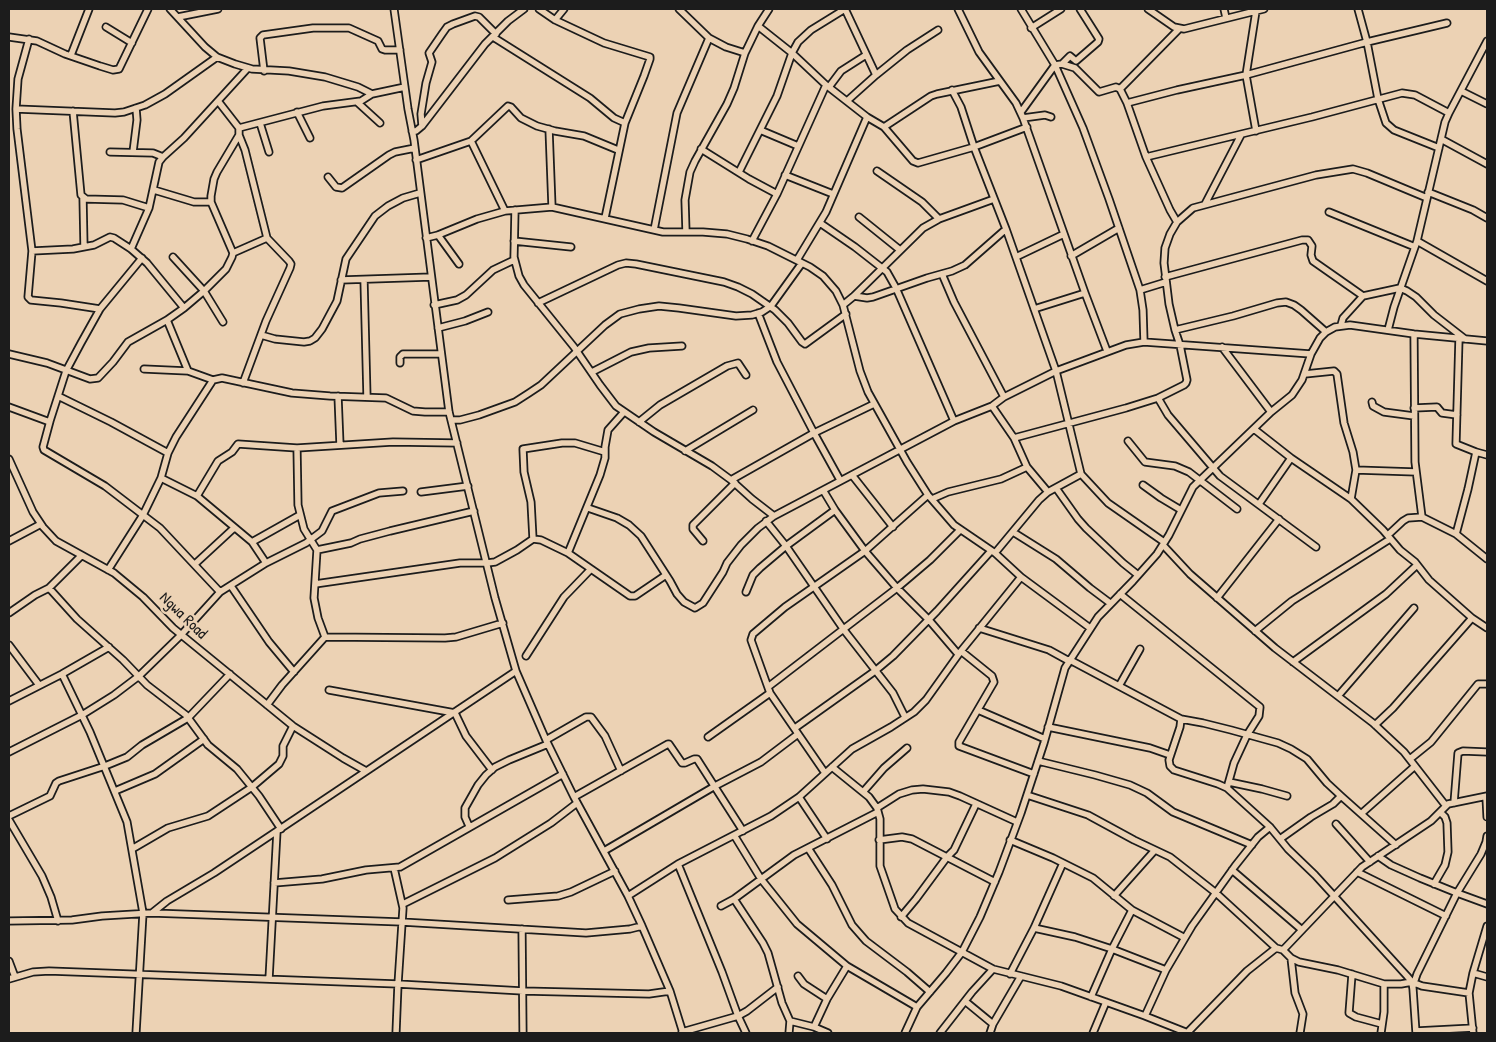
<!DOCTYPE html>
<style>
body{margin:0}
#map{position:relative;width:1496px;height:1042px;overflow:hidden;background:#ecd2b4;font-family:"Patrick Hand",sans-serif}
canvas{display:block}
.frame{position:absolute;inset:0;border:10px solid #1c1c1c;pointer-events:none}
</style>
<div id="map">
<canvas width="1496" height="1042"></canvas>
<div class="frame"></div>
</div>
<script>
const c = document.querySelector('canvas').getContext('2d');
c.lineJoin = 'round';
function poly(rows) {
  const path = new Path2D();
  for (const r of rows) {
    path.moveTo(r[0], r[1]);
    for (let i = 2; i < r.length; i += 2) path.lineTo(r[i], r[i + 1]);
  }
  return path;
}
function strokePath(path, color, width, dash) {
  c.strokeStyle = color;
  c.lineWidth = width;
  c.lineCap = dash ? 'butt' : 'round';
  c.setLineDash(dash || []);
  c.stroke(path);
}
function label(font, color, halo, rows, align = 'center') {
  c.font = font + ' "Patrick Hand",sans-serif';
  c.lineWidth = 5;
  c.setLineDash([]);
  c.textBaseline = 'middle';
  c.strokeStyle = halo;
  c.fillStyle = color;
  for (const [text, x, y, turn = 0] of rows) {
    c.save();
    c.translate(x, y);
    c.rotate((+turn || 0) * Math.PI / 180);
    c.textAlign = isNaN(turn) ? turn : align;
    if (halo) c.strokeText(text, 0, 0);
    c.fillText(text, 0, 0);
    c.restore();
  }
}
const minor = poly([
 [170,9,205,47,217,57,235,64,252,69,289,71,325,77,358,87,372,94],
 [394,9,408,109,414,140,449,412,495,598,516,671,546,740,574,797,628,896,642,926,670,991,683,1033],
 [539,9,555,20,604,43,650,57,650,59,644,76,625,123,605,218],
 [679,9,709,38,726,47,745,53],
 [845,9,876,75],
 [958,9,979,52,1000,81],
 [1021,9,1055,65,1083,128,1109,199,1140,290,1143,310,1144,342],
 [1148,9,1174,27,1184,29,1264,9],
 [1224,9,1226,18],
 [1358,9,1367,42,1378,99,1386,123,1394,130,1439,148],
 [1256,11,1246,75,1256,131],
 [178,17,218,9],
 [555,20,564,9],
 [758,26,792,53,826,85,867,117,884,127,913,161,918,163,974,147,1027,127],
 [106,27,132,43],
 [1031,28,1061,9],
 [9,37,37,41,65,54,100,66,113,70,119,69,148,9],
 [493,37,590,98,614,118,625,123],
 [29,39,18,79,16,109,17,129,32,251,28,297,31,300,61,303,100,309],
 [71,55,89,9],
 [1062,64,1070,56,1076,61,1098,42,1099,39,1080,9],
 [264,71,260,38,263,35,313,28,349,28,378,41,382,49,385,50,400,50],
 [829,87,841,71,866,55],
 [1120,89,1127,103,1177,90,1246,75,1367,42,1447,23],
 [1120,89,1179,29],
 [952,90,961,107,974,147,1006,229,1056,371,1081,474,1108,503,1164,542],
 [1461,91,1487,104],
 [847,101,876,75,907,50,938,30],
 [357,102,380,123],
 [1127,103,1146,157,1170,210,1177,222],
 [16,109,115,113,124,112,145,105,165,94,217,57],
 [73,111,81,195,86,199,123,200,149,208],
 [297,112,310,138],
 [1021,112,1055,65,1062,64,1075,68,1099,92,1116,87,1120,89],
 [1023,118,1045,115,1051,117],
 [260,123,269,152],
 [422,126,421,114,426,83,432,62,429,53,442,34,447,27,453,24,475,16,479,17,496,34],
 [884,127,931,96,937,94,1000,81,1016,103,1023,118,1085,293,1107,351],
 [239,128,323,106,361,101,372,94,405,87],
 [549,129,552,207],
 [760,130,798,146],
 [412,131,416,131,422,126,485,44,508,21,524,9],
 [239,135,245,150,267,238,289,261,291,264,290,268,266,321,243,383],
 [1441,139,1487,164],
 [471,141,505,211],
 [701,149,749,179,777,194],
 [110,152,153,153,163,157],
 [133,152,137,120,136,108],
 [1146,157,1312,117,1402,93,1415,95,1449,113],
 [416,160,471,141,508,106,511,107,521,118,537,126,555,131,584,136,618,150],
 [877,171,922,202,939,219],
 [739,172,777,96,792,53,798,42,811,30,845,9],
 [785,175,833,194],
 [328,177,336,187,342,188,389,155,395,152,415,148],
 [154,190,194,202,211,202],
 [1428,192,1473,210,1487,218],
 [83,198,84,247],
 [1205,204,1241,135],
 [515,210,514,257,519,276,524,285,574,347,600,385,616,406,654,432,712,466,731,480,752,499,774,516],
 [1329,212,1415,247],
 [859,217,900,250],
 [820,223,855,247,887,272,896,288,954,421],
 [654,230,677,113,709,38],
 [686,232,685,200,690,172,695,161,727,104,734,88,745,53,758,26,769,9],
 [438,235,459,264],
 [426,238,438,235,477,219,505,211,552,207,663,232,703,232,727,234,747,239,768,246,810,267,823,276,836,291,843,305,860,371,868,392,907,462,928,495,954,525,995,553,1021,577,1090,628],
 [514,241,571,247],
 [752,241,777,194,826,85],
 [1417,241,1487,281],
 [131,249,149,208,159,162,163,157,184,138,248,68],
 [32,251,73,249,94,245,110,237,114,238,131,249,147,263,184,308],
 [233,253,267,238],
 [1071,256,1119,228],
 [173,257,204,291,223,322],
 [1016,257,1064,234],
 [142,258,100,309,81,343,66,371,50,421,43,447,44,450,105,486,160,528,220,592],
 [797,260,826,212,867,117],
 [942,274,954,302,1004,397],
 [1165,277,1302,240,1308,240,1312,246,1311,255,1313,261,1363,296],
 [341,280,431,277],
 [364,280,367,397],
 [1140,290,1166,282],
 [854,296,867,298,873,297,927,278,952,271,965,265,1006,229],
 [538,303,618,265,626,263,636,264,724,282,738,287,752,294,775,310,788,323,802,342,805,344,846,314],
 [434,305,457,300,466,295,493,270,514,260],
 [843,305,854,296,923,228,939,219,994,199],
 [1034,309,1085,293],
 [758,313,777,362,814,433,840,480],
 [167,320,188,371],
 [1341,325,1343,318,1363,296,1400,288,1407,291,1416,297,1434,315,1465,339],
 [438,328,465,321,488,312],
 [1175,330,1233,316,1277,303,1286,302,1294,305,1301,310,1326,332],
 [1388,330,1394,307,1417,241,1445,122,1449,113,1487,41],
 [1414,334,1415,462,1422,517],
 [261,335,275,339,304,342,310,341,315,338,322,329,337,301,346,259,375,216,388,206,403,198,420,193],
 [1459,338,1456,444,1476,452,1487,455],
 [1222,347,1271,412],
 [9,354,47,363,90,379,98,378,113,362,128,342,167,320,184,308,204,291,226,269,232,257,233,253,211,202,211,196,214,179,217,172,239,135,239,128,218,101],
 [400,363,400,357,403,354,441,354],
 [144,369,188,371,213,380,222,378,292,393,330,396,386,398,413,411,425,412,449,412],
 [592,372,631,352,649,348,682,346],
 [1305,374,1334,371,1337,374,1344,423,1353,452,1356,470,1351,499],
 [58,396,111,422,168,453],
 [338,396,340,445],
 [1158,398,1168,415,1220,476,1316,547],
 [1372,402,1373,406,1384,412,1414,416],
 [992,406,1014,438,1027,467,1048,492],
 [9,407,47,421,50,421],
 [1414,408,1437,407,1442,413,1457,415],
 [451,420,460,420,479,415,515,402,529,393,541,385,605,325,620,314,639,309,659,306,679,308,736,316,752,315,762,312,771,306,802,263],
 [639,422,660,405,727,366,738,363,746,375],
 [1254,429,1291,458,1351,499,1383,530,1400,550,1415,562,1429,580,1472,618,1487,628],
 [1014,438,1126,408,1158,398,1184,385,1186,383,1187,380,1180,345,1175,330,1169,304,1164,263,1165,248,1170,234,1177,222,1193,208,1316,175,1353,169,1367,173,1427,198],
 [1128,441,1145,462,1175,466,1189,472,1237,509],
 [297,448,298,505,304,529,317,550,314,598,318,618,325,637],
 [685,451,753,410],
 [9,459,33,512,43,527,56,541,114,573,143,597,173,628,293,726,343,758,366,771],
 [1356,470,1416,472],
 [852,475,893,527],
 [161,478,197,496,252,542,266,563],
 [731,480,814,433,874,404],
 [1143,485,1161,498,1181,510],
 [1056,488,1078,519,1086,528,1123,563,1138,575],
 [823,490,835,510,865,551,897,588,929,620,958,654],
 [421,492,468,486],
 [197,496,218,461,232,452,238,444,297,448,393,442,457,443],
 [932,499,948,492,1001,479,1027,467],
 [1259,504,1291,458],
 [588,508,617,518,629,525,641,536,670,581,677,594,684,602,695,608,703,603,723,572,727,563,741,545,758,528,774,516,954,421,992,406,1004,397,1056,371,1126,345,1144,342,1311,354],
 [766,521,786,546,844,630,893,693,905,717],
 [1013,532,1056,559,1090,588,1110,603],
 [1456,534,1468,489,1476,452],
 [1388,535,1403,521,1408,518,1422,517,1456,534,1487,559],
 [533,539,531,502,524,472,523,449,562,443,575,443,605,452],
 [9,541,41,524],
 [703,541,693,529,693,525,735,483],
 [252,542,300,515],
 [1163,545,1190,574,1275,648,1373,723,1404,752,1446,806],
 [317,550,351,543,360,539,390,531,474,511],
 [568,553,600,475,605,458,605,447,608,430,624,412],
 [995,553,1039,500,1048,492,1081,474],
 [195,564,234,528],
 [108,570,143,515,161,478,168,453,176,437,213,380],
 [315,584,460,563,487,563,495,562,517,550,533,539,541,540,568,553,630,596,635,596,666,575],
 [231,586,269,642,294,672],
 [49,588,77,619,123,660,147,685,186,715,208,745,237,769,259,796,281,829],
 [746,592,753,575,760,568,786,546,835,510],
 [1120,594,1260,707,1259,716,1247,735,1234,763,1227,788],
 [1217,598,1279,519],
 [9,613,35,595,49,588,81,556],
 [979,628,1049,650,1069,661],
 [1255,631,1292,601,1390,539],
 [9,645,39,685],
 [961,651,992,676,994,682,959,742,959,746,1034,774],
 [526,656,564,597,591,569],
 [1070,660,1181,719,1180,727,1169,760,1170,766,1174,770,1218,784,1227,788,1270,827,1288,849,1315,875,1407,976,1412,982,1413,989,1416,1033],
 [1293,662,1386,594,1417,565],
 [62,674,90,732,127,822,143,913,136,1033],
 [1119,686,1140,649],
 [768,687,897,588,930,560,960,530],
 [329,690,455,713,466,736,492,770],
 [1338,696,1414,608],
 [9,701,62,674,109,647],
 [267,705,282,685,325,637,445,638,456,637,503,623],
 [978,710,1045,739],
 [1181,719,1203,723,1231,730,1278,743,1291,749,1307,759,1327,783,1341,796,1396,845],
 [1375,725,1393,708,1472,618],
 [1048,727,1150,748,1170,755],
 [795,728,875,671,893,656,937,611,991,551],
 [708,737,770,693],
 [546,740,586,717,591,717,605,736,621,771],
 [9,752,82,715,114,695,139,676,181,635,220,592,266,563,306,543,322,531,332,511,379,493,403,491],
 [1410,759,1431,742,1478,684,1487,684],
 [1038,761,1095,775,1130,785,1147,793,1173,812,1252,845],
 [832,767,869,797,877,808,880,819,880,866,895,909,908,923,993,969,1061,986,1145,1016,1188,1033],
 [825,773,770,693,751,640,753,634,785,607,865,551,928,495],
 [1229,782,1262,789,1287,796],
 [115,791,155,774,204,739],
 [863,792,884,768,907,748],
 [1027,795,1088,815,1134,840,1170,857,1216,893,1276,948],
 [574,797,668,744,669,744,682,763,685,763,694,759,697,759,743,831],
 [799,797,827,839],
 [1486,797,1487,817],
 [1454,803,1458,753,1463,751,1487,752],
 [877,808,899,794,912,790,923,789,949,792,960,796,1017,822],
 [1362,813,1415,766],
 [9,816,50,796,56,783,59,781,105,766,127,757,142,745,188,718,230,674],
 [9,820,42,876,51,897,58,921],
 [1336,824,1370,862],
 [469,826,465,817,465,808,478,785,486,775,495,767,509,760,548,744],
 [734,835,761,879,797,924,847,966,917,1007],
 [1280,839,1311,817,1333,804,1341,796],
 [879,840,902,837,912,839,995,882],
 [1010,840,1053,858,1093,878,1132,910,1185,938],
 [808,848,832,885,852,925,866,941,907,972,930,992],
 [132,849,168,828,208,816,252,787,279,764,283,756,283,746,293,726],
 [604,851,715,786,761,762,798,734],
 [1378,856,1391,865,1420,878,1457,893,1487,904],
 [678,864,722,972,738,1016,746,1033],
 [394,868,403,908,398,984,396,1033],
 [1232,870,1302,930],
 [1357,872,1446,916],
 [274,883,322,879,366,870,400,867,563,774],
 [1434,884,1445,865,1448,852,1447,823,1445,817,1441,813],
 [628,896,678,864,771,816,799,797,852,749,891,727,914,712,926,700,961,651,1021,577],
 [1114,896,1155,850],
 [734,899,763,943,768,953,782,1003,790,1021,789,1033],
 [508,900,558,896,571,892,615,871],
 [403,904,495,858,551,823,577,803],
 [721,906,734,899,794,855,878,812],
 [152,913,167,901,214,873,277,831,516,671],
 [901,917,916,899,947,857,954,850,976,804],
 [9,921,72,920,102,916,152,913,402,922,586,933,630,929,642,926],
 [1034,928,1075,937,1112,949,1166,970],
 [522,929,523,1033],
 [1283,950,1291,958,1299,962,1338,970,1384,984,1401,984,1412,982,1422,986,1469,993],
 [1291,958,1295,993,1303,1014,1300,1033],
 [9,961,15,977],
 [1473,973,1487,977],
 [1010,974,1034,928,1063,863],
 [1352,974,1349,1013,1356,1017,1382,1024],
 [798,976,804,984,827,999],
 [9,979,33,972,49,971,398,984,523,991,649,994,670,991],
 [269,979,277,831],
 [1414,983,1417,974,1457,893,1481,854,1486,842,1487,836],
 [1091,997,1112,949,1132,910],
 [965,1001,993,1024],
 [1145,1016,1166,970,1192,926,1235,866,1258,837,1270,827],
 [790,1021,814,1027,828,1033],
 [814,1027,827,999,847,966],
 [1416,1031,1473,1028],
 [682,1032,738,1016,747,1011,778,987],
 [905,1033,917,1007,946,973,962,952,980,917,999,872,1021,813,1044,743,1065,668,1098,617,1133,581,1157,554,1169,535,1193,487,1271,412,1292,395,1302,380,1311,354,1320,338,1326,332,1335,327,1350,325,1414,334,1487,341],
 [940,1033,972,992,993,969],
 [990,1033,993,1024,1021,976],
 [1093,1033,1106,1002],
 [1187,1033,1247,971,1276,948,1283,950,1362,867,1431,821,1448,804,1487,796],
 [1381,1033,1384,1012,1384,984],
 [1473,1033,1469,993,1473,973,1487,926]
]);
const streetNames = [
 ["Ngwa Road",183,616,44]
];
strokePath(minor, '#1c1c1c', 9);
strokePath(minor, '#ecd2b4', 5.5);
label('16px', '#1c1c1c', '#ecd2b4', streetNames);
</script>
